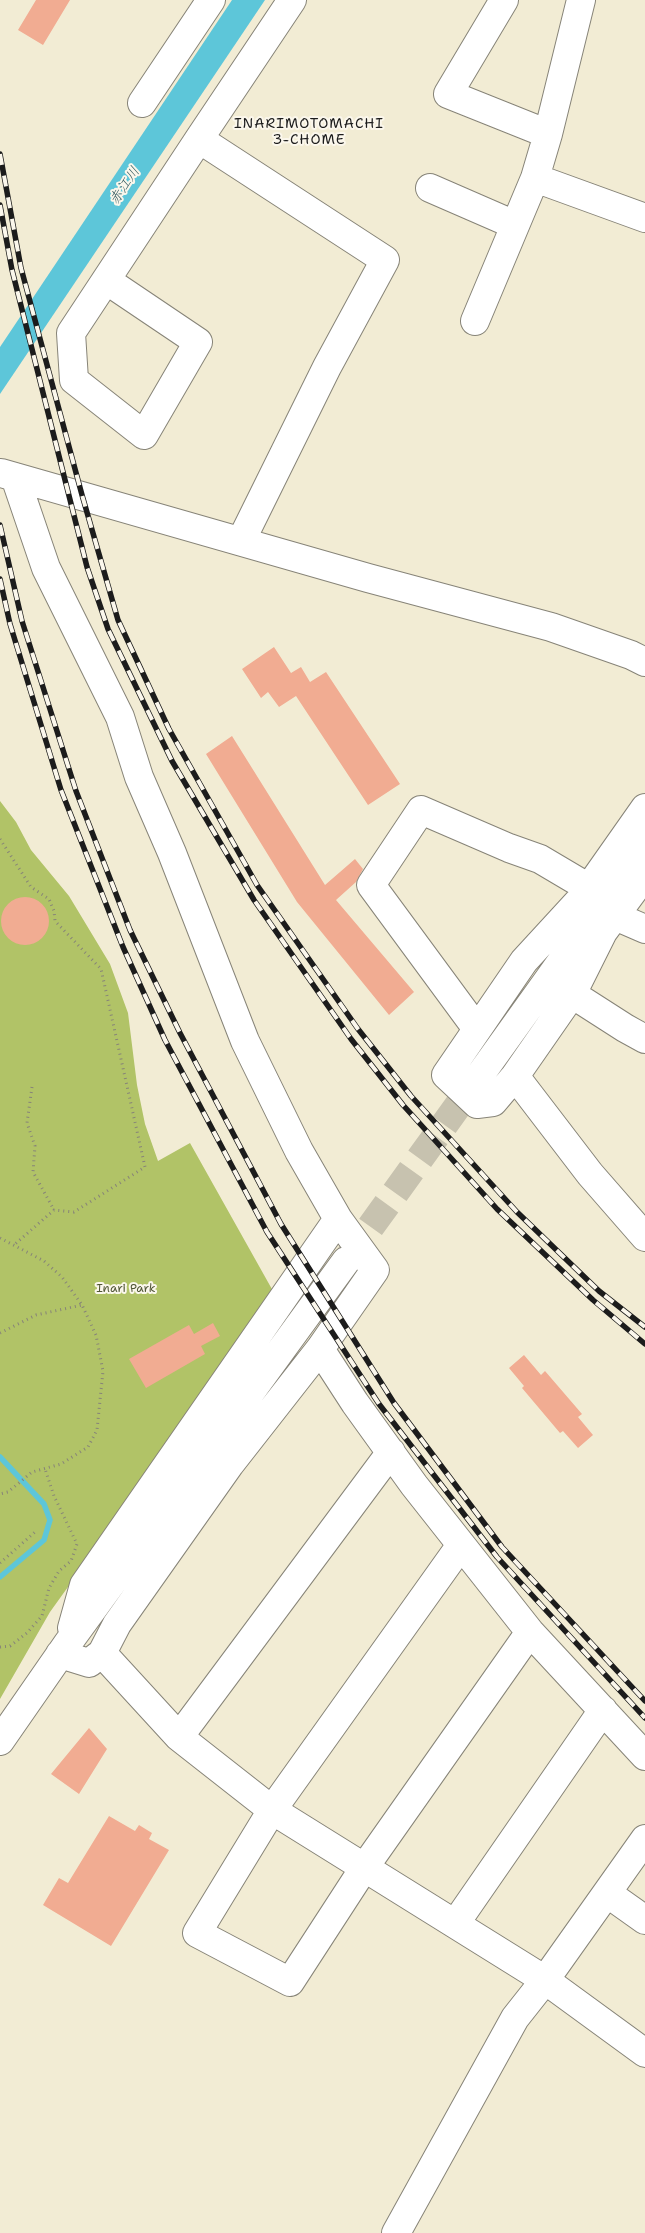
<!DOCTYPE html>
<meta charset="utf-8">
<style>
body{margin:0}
canvas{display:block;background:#f2ecd4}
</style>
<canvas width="645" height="2233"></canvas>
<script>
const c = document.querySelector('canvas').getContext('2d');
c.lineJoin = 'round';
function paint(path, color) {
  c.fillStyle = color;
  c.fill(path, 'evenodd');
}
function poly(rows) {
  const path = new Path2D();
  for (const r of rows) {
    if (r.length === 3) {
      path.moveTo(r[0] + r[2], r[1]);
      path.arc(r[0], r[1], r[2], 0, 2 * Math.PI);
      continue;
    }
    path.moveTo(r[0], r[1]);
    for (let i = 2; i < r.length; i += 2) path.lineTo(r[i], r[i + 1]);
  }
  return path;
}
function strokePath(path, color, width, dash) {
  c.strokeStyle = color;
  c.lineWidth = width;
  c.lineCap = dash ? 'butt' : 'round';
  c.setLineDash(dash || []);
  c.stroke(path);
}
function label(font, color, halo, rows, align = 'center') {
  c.font = font + ' "Shantell Sans","Klee One",sans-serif';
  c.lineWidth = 4;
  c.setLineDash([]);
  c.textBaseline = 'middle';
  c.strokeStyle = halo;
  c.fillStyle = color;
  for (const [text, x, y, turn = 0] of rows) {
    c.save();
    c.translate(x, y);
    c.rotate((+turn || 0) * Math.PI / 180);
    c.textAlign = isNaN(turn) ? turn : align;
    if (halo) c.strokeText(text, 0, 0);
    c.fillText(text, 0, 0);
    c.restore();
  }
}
const green = poly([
 [0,801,16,822,31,850,69,896,110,964,128,1013,137,1085,145,1124,158,1161,190,1143,273,1291,274,1300,50,1612,0,1699]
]);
const water = poly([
 [232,0,265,0,0,394,0,347]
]);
const stream = poly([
 [0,1457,44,1504,50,1520,44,1540,0,1577]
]);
const building = poly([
 [36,0,70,0,43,45,18,30],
 [274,647,291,673,301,667,310,682,326,672,400,784,368,805,296,696,279,707,268,692,261,698,242,669],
 [232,736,325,885,355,859,363,869,356,882,336,900,414,992,389,1015,297,902,206,754],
 [25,921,24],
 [213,1323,220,1336,201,1346,205,1354,146,1388,129,1359,189,1325,194,1334],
 [524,1355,541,1375,545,1371,582,1414,578,1417,593,1435,578,1448,563,1431,560,1433,522,1388,524,1386,509,1368],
 [89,1728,107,1749,79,1794,51,1774],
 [109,1816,135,1831,139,1825,152,1833,149,1839,169,1850,111,1946,43,1905,59,1878,68,1883]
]);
const minorTunnel = poly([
 [346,1261,475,1082]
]);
const path = poly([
 [0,839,31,887,49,899,54,911,55,921,101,969,145,1167,74,1212,54,1210,14,1245],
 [32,1087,27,1123,35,1146,33,1172,54,1210],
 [0,1238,44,1261,62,1277,82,1305,96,1335,103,1371,97,1430,88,1447,61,1464,32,1472,8,1492,0,1494],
 [0,1333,36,1315,82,1305],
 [0,1563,35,1532],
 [0,1647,10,1646,27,1633,42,1616,49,1588,59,1571,71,1561,77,1544,54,1496,45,1469]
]);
const minor = poly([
 [504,0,448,94,548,134],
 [581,0,548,134,535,178,645,218],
 [142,103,211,0],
 [199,139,385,260,327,367,241,541],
 [430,188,515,225],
 [106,280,198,342,144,435,74,380,71,333,106,280,199,139,292,0],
 [475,321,535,178],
 [1,473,368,578,551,627,631,655,645,662],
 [15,477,46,568,120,717,139,777,172,853,245,1041,299,1151,338,1219,375,1270,320,1349,355,1403,414,1485,530,1632,645,1756],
 [645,808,581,899,524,961,446,1075,477,1104,493,1102,515,1076,572,994,603,932,645,875],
 [615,916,645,929],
 [572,994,625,1028,645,1039],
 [477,1029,371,885,421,810,509,848,540,859,589,888],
 [515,1076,590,1174,645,1237],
 [475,1082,645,845],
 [461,1545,272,1810,197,1933,290,1982,364,1868,530,1632],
 [72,1628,84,1585,338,1219],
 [102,1653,179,1737,272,1810,545,1980,645,2053],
 [60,1654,89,1663,102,1653,117,1624,230,1464,320,1349],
 [179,1737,391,1452],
 [0,1741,68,1643,346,1261],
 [607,1893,645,1920],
 [455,1924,603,1710],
 [396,2233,515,2018,545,1980,645,1839]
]);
const rail = poly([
 [0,154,21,268,82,495,118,620,169,729,257,885,358,1029,411,1096,517,1212,599,1291,645,1327],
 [0,205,12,270,87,567,108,629,172,761,254,900,351,1039,403,1105,497,1209,593,1300,645,1344],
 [0,525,22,621,76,791,130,930,180,1033,281,1224,394,1403,502,1547,645,1701],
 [0,579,10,624,61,790,123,947,165,1040,267,1232,379,1404,497,1557,645,1718]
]);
const parkNames = [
 ["Inari Park",126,1289]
];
const neighbourhoodNames = [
 ["INARIMOTOMACHI",309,124],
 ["3-CHOME",309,140]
];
const waterNames = [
 ["赤江川",125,186,-56]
];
paint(green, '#b1c367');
paint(water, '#5dc6d9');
strokePath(stream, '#5dc6d9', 5.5);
paint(building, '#f1ac92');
strokePath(minorTunnel, '#c7c2af', 28, [28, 14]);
strokePath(minor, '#878478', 30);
strokePath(path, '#878478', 3, [1, 4]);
strokePath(minor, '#fff', 28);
strokePath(rail, '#1c1c1c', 5.5);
strokePath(rail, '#fbf7ec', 4, [11]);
label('12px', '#505636', '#fbf7ec', parkNames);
c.letterSpacing = '1px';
label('14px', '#1c1c1c', '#fbf7ec', neighbourhoodNames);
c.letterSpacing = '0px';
label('italic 14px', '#33585e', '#fbf7ec', waterNames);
</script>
